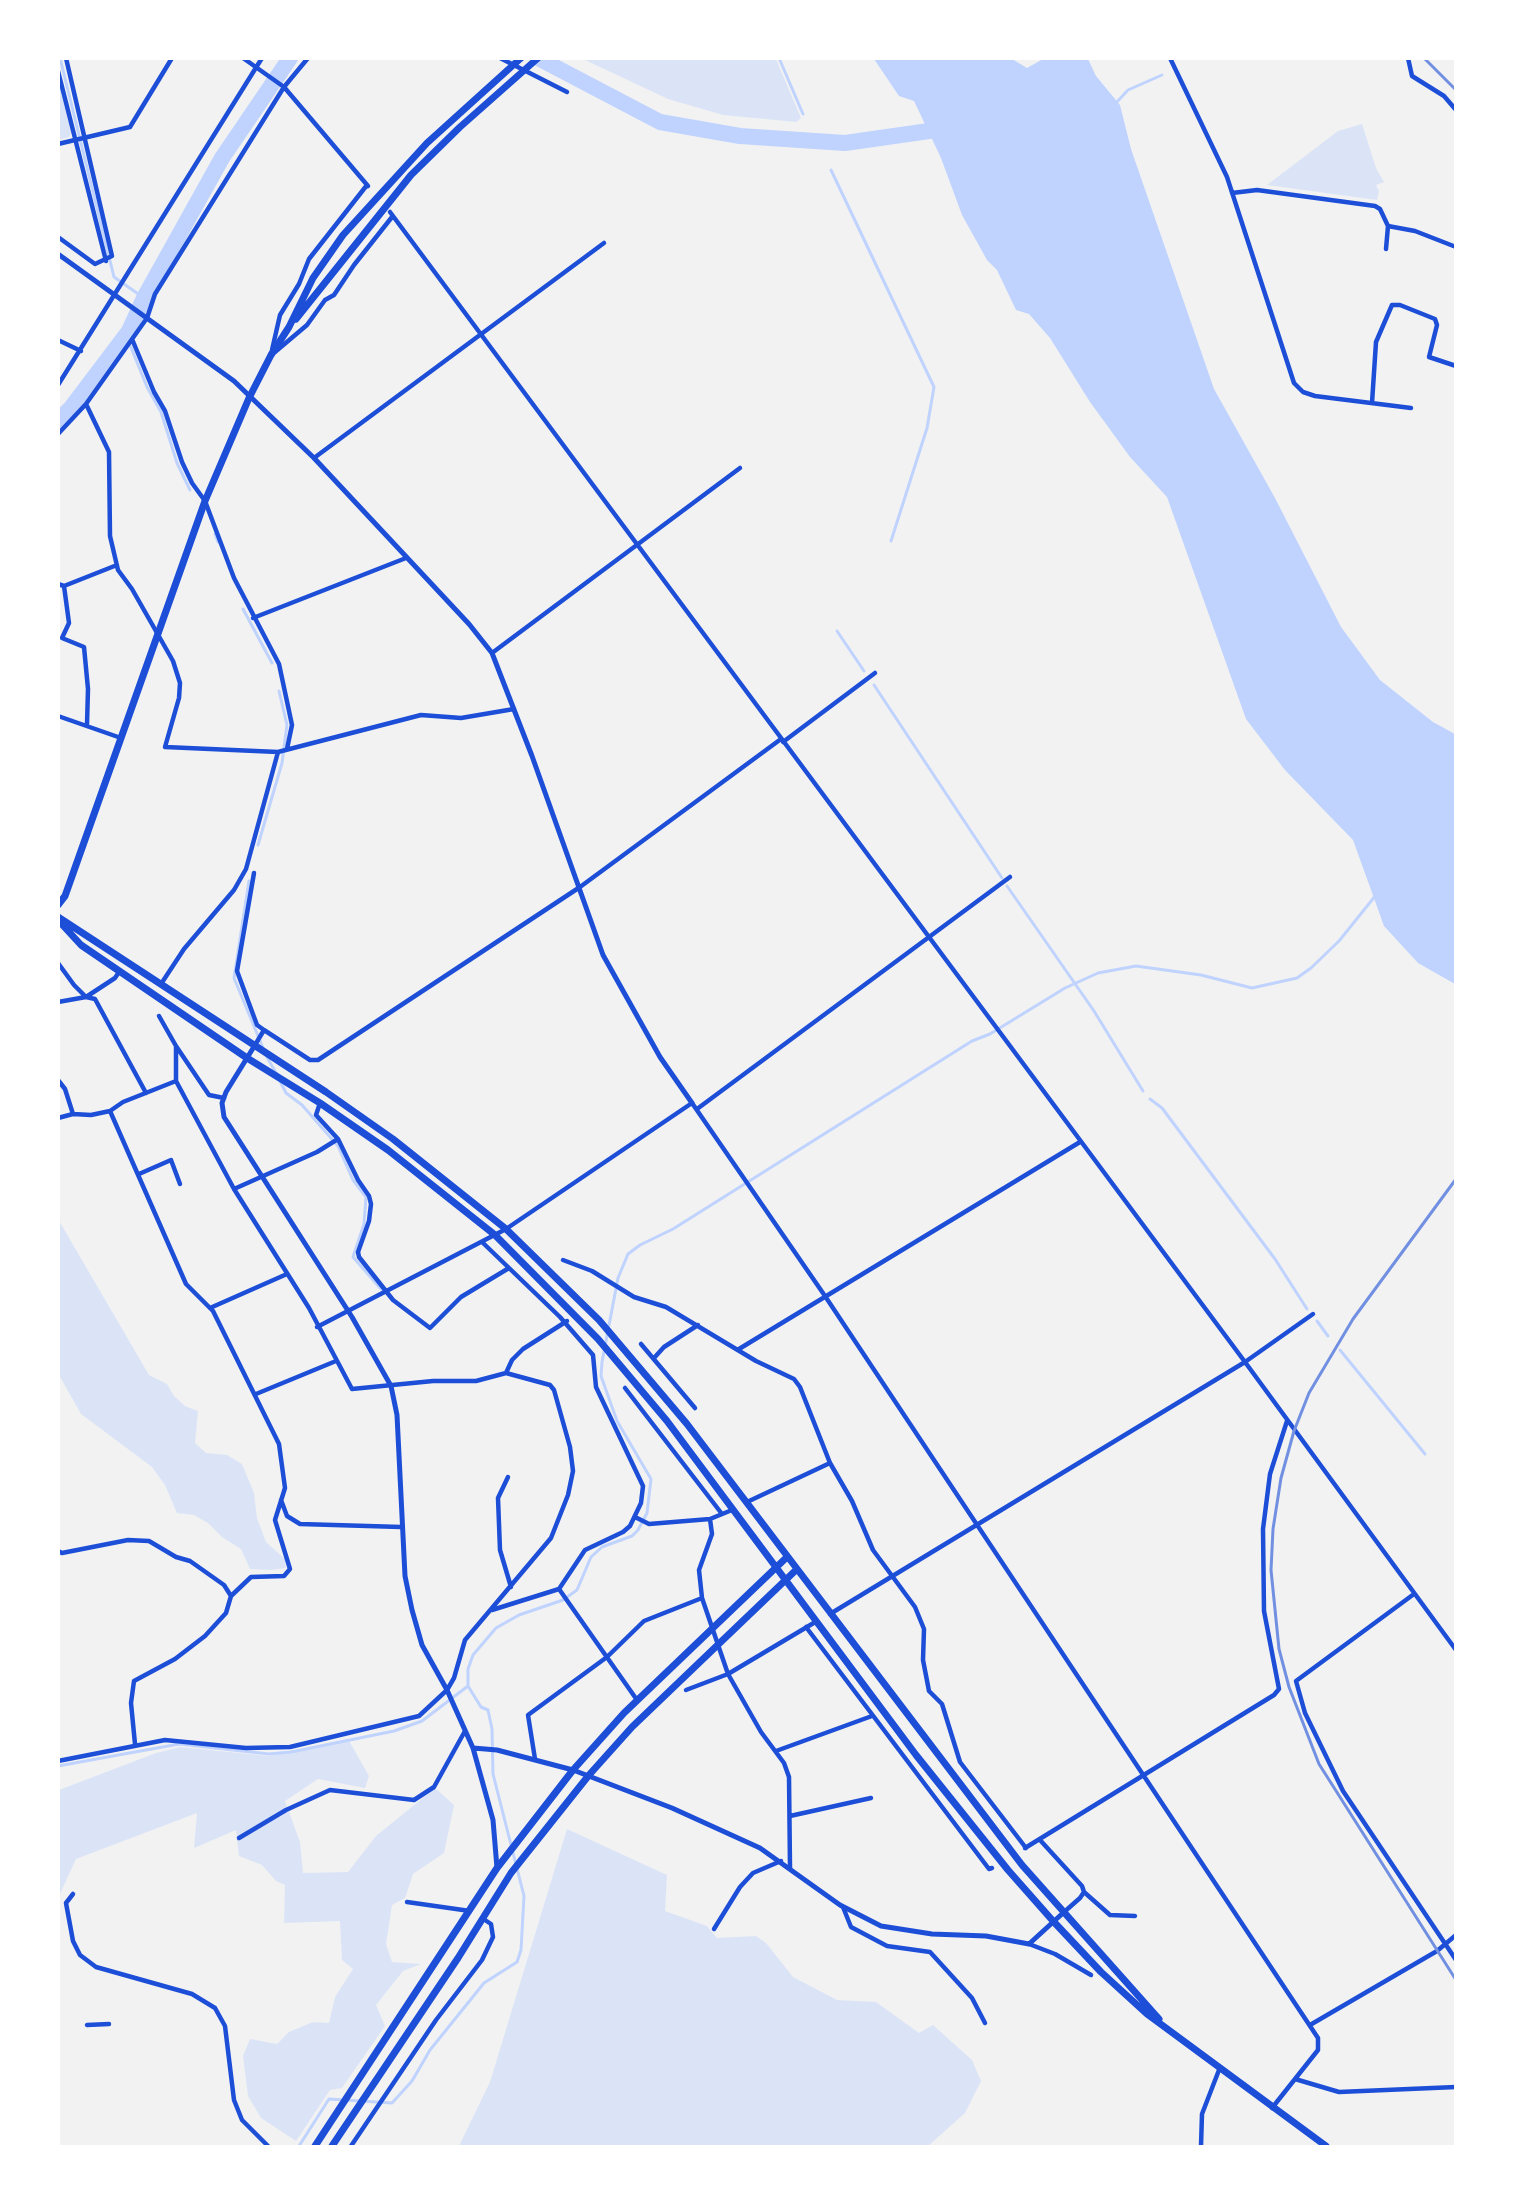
<!DOCTYPE html>
<style>
body{margin:0}
#map{position:relative;width:1514px;height:2205px;overflow:hidden;background:#f2f2f2;font-family:Inter,sans-serif}
canvas{display:block}
.frame{position:absolute;inset:0;border:60px solid #fff;pointer-events:none}
</style>
<div id="map">
<canvas width="1514" height="2205"></canvas>
<div class="frame"></div>
</div>
<script>
const c = document.querySelector('canvas').getContext('2d');
c.lineJoin = 'round';
function paint(path, color) {
  c.fillStyle = color;
  c.fill(path, 'evenodd');
}
function poly(rows) {
  const path = new Path2D();
  for (const r of rows) {
    path.moveTo(r[0], r[1]);
    for (let i = 2; i < r.length; i += 2) path.lineTo(r[i], r[i + 1]);
  }
  return path;
}
function strokePath(path, color, width, dash) {
  c.strokeStyle = color;
  c.lineWidth = width;
  c.lineCap = dash ? 'butt' : 'round';
  c.setLineDash(dash || []);
  c.stroke(path);
}
const green = poly([
 [583,59,776,59,801,118,796,122,723,115,668,99],
 [59,84,71,133,69,137,59,140],
 [1362,124,1376,168,1384,182,1376,185,1379,191,1377,200,1267,185,1338,131],
 [58,1219,149,1375,167,1384,174,1396,185,1406,198,1411,195,1443,206,1453,227,1455,242,1464,254,1493,257,1518,266,1542,285,1559,286,1568,270,1570,250,1569,241,1549,222,1537,208,1523,194,1515,177,1513,165,1485,152,1467,81,1414,59,1375],
 [348,1739,369,1776,365,1788,318,1779,285,1801,300,1842,303,1873,348,1872,376,1836,435,1788,454,1805,444,1853,413,1874,405,1898,392,1905,386,1944,392,1962,421,1964,403,1971,376,2005,385,2026,342,2088,330,2090,296,2141,261,2118,248,2096,243,2056,250,2039,277,2044,289,2032,313,2022,329,2023,335,1997,353,1969,342,1960,340,1921,284,1923,285,1885,276,1881,262,1865,239,1856,236,1830,194,1848,197,1813,76,1859,59,1896,59,1790,156,1753,180,1747,269,1756],
 [567,1829,667,1875,665,1911,707,1926,717,1938,756,1936,766,1943,793,1977,837,2000,876,2002,919,2033,933,2025,972,2060,981,2081,965,2113,928,2146,459,2146,490,2082]
]);
const water = poly([
 [874,59,1012,59,1027,68,1043,59,1088,59,1096,76,1120,105,1131,149,1214,389,1275,498,1341,627,1380,680,1433,722,1455,734,1455,984,1418,963,1384,926,1353,840,1285,770,1246,719,1167,497,1130,457,1090,402,1050,338,1029,314,1016,310,997,270,987,260,962,215,941,158,914,101,899,96]
]);
const stream = poly([
 [60,58,114,277,144,298],
 [779,58,803,114],
 [1116,103,1128,90,1162,75],
 [831,170,934,387,927,428,891,541],
 [126,335,147,387,161,412,177,463,190,490],
 [215,534,218,542],
 [243,609,272,663],
 [837,631,864,671],
 [874,685,1002,878],
 [258,845,282,763,287,725,279,691],
 [249,881,234,978,263,1048],
 [1007,886,1094,1011,1143,1091],
 [267,1057,277,1075],
 [280,1081,286,1093,302,1105,338,1146,353,1180,366,1197,364,1224,353,1257,381,1289],
 [1150,1099,1162,1108,1275,1259,1307,1309],
 [1317,1321,1328,1336],
 [1340,1350,1425,1454],
 [468,1686,468,1669,473,1655,496,1628,519,1615,563,1600,577,1590,591,1557,602,1547,632,1536,638,1530,647,1513,651,1479,617,1421,601,1376,602,1362,618,1278,628,1254,640,1245,673,1229,972,1041,990,1034,1065,988,1098,973,1136,966,1201,975,1252,988,1297,978,1311,968,1339,941,1376,895],
 [58,1766,179,1744,269,1754,291,1752,394,1731,422,1721,468,1686],
 [299,2146,329,2099,392,2103,412,2081,430,2050,484,1983,517,1962,521,1950,524,1896,493,1774,492,1729,488,1710,481,1707,468,1686]
]);
const river = poly([
 [538,58,660,122,740,136,845,143,950,128],
 [58,420,70,409,129,331,144,298,222,158,290,58]
]);
const minor = poly([
 [243,58,284,87,368,186],
 [500,58,567,92],
 [1170,58,1227,177,1294,383,1303,392,1315,396,1411,408],
 [1408,58,1412,76,1444,96,1456,110],
 [58,71,106,261],
 [58,144,130,127,172,58],
 [1232,193,1257,190,1375,206,1380,209,1388,226,1415,231,1456,247],
 [390,212,1245,1362,1456,1650],
 [58,237,95,264,112,256,66,58],
 [1386,249,1388,226],
 [132,339,154,392,165,411,182,462,192,483,205,501,234,578,279,664,292,725,287,749],
 [58,340,81,351],
 [272,350,280,315,299,284,309,259,367,185],
 [275,352,307,325,325,300,334,295,354,265,392,217],
 [58,385,262,58],
 [1372,403,1376,342,1392,305,1400,305,1435,319,1437,325,1429,357,1456,366],
 [86,404,109,452,110,536,118,570,132,589,173,661,180,683,179,698,165,747,278,752,421,715,461,718,514,709],
 [58,434,86,404,147,318,155,294,284,87,308,58],
 [314,458,604,243],
 [58,584,64,586,117,565],
 [64,586,69,623,62,638,84,647,88,689,87,724],
 [253,618,406,558],
 [492,653,740,468],
 [58,716,121,738],
 [783,742,875,673],
 [254,873,237,971,257,1025,264,1030],
 [58,963,74,985,86,997,95,999,146,1093],
 [161,984,184,949,234,890,246,869,278,752],
 [58,1002,86,997,115,978,119,972],
 [159,1016,176,1046],
 [255,1045,264,1030,310,1060,318,1060,580,887,781,739],
 [58,1080,65,1089,73,1114,91,1115,110,1111,123,1102,176,1081,234,1189,309,1308,352,1389,433,1381,476,1381,506,1373,550,1385,554,1390,570,1447,573,1471,568,1495,551,1538,465,1640,454,1678,447,1690,419,1716,290,1747,246,1748,165,1740,58,1761],
 [176,1081,176,1046,209,1095,224,1098],
 [320,1103,316,1115,338,1139,358,1180,369,1196,371,1204,369,1221,358,1252,359,1257,393,1300,430,1328,461,1297,509,1268],
 [697,1109,1010,877],
 [110,1111,186,1284,213,1311,279,1444,285,1488,275,1520,290,1569,284,1576,251,1577,231,1596],
 [58,1118,73,1114],
 [139,1174,171,1160,180,1184],
 [234,1189,317,1152,338,1139],
 [482,1242,560,1317,593,1355,596,1387,643,1486,641,1503,630,1526,623,1532,585,1550,559,1589,492,1610],
 [563,1260,592,1271,634,1297,666,1307,756,1361,794,1379,800,1387,830,1463,852,1501,873,1550,915,1607,924,1629,923,1660,929,1691,942,1704,960,1762,1026,1848],
 [210,1308,287,1274],
 [317,1327,506,1229,692,1103,825,1296,1318,2038,1318,2050,1272,2108],
 [641,1344,695,1408],
 [739,1349,1080,1142],
 [654,1358,664,1347,698,1325],
 [506,1373,512,1360,523,1349,567,1321],
 [625,1388,722,1514],
 [256,1394,336,1361],
 [508,1477,498,1498,500,1550,511,1587],
 [281,1500,287,1516,300,1524,401,1527],
 [747,1502,830,1463],
 [635,1517,649,1524,710,1519,732,1510],
 [710,1519,712,1534,699,1570,702,1598,728,1674,761,1732,784,1763,789,1777,790,1868],
 [58,1551,62,1553,128,1540,149,1541,176,1557,190,1561,224,1585,231,1596,226,1613,205,1636,175,1659,134,1681,131,1703,135,1744],
 [559,1589,637,1700],
 [1414,1594,1296,1681,1305,1713,1343,1791,1456,1960],
 [830,1614,1245,1362,1313,1314],
 [806,1627,989,1869,992,1868],
 [686,1690,728,1674,817,1621],
 [776,1751,872,1716],
 [535,1759,528,1715,607,1657,644,1621,702,1598],
 [790,1816,871,1798],
 [239,1838,286,1810,330,1790,414,1800,434,1787,465,1731],
 [1040,1840,1082,1886,1084,1892,1080,1898,1063,1913],
 [1025,1848,1274,1695,1279,1689,1264,1611,1263,1529,1270,1474,1287,1421],
 [1084,1892,1110,1915,1135,1916],
 [73,1894,66,1903,73,1941,80,1955,96,1967,192,1994,215,2008,225,2026,234,2100,242,2120,268,2146],
 [407,1902,470,1911],
 [843,1907,851,1927,887,1946,930,1952,972,1998,985,2023],
 [714,1929,740,1887,753,1873,781,1861],
 [1029,1944,1055,1954,1091,1975],
 [87,2025,109,2024],
 [1310,2025,1437,1951,1456,1935],
 [1295,2079,1339,2092,1456,2087],
 [351,2146,436,2020,482,1960,493,1937,491,1924,482,1918],
 [1201,2146,1202,2114,1219,2070]
]);
const tertiary = poly([
 [58,254,234,381,314,458,469,624,492,653,532,756,603,955,660,1057,692,1103],
 [255,1045,226,1092,222,1103,224,1117,352,1317,391,1386,397,1415,405,1576,412,1610,422,1645,447,1690,473,1748,493,1820,497,1868],
 [473,1748,497,1750,573,1770,672,1808,760,1848,840,1905,881,1926,932,1934,986,1936,1029,1944,1063,1913]
]);
const primary = poly([
 [296,319,411,175,460,127,538,58],
 [58,905,65,896,205,501,249,398,271,355,289,327,313,278,343,235,427,143,521,58],
 [58,917,326,1092,393,1139,506,1229,599,1320,687,1424,1022,1865,1159,2019],
 [58,920,81,945,247,1058,320,1103,388,1150,495,1235,598,1339,667,1421,916,1755,1008,1870,1053,1921,1101,1972,1147,2014,1326,2146],
 [315,2146,497,1868,573,1770,624,1713,787,1557],
 [332,2146,458,1958,511,1873,589,1775,632,1727,796,1570]
]);
const rail = poly([
 [1424,58,1456,90],
 [1456,1179,1353,1319,1309,1393,1294,1431,1281,1478,1273,1529,1271,1570,1279,1649,1289,1687,1319,1764,1456,1980]
]);
paint(green, '#dbe4f7');
paint(water, '#bfd3fe');
strokePath(stream, '#bfd3fe', 3);
strokePath(river, '#bfd3fe', 16);
strokePath(minor, '#1d4ed8', 4.5);
strokePath(tertiary, '#1d4ed8', 5);
strokePath(primary, '#1d4ed8', 7);
strokePath(rail, '#7290e2', 3);
</script>
